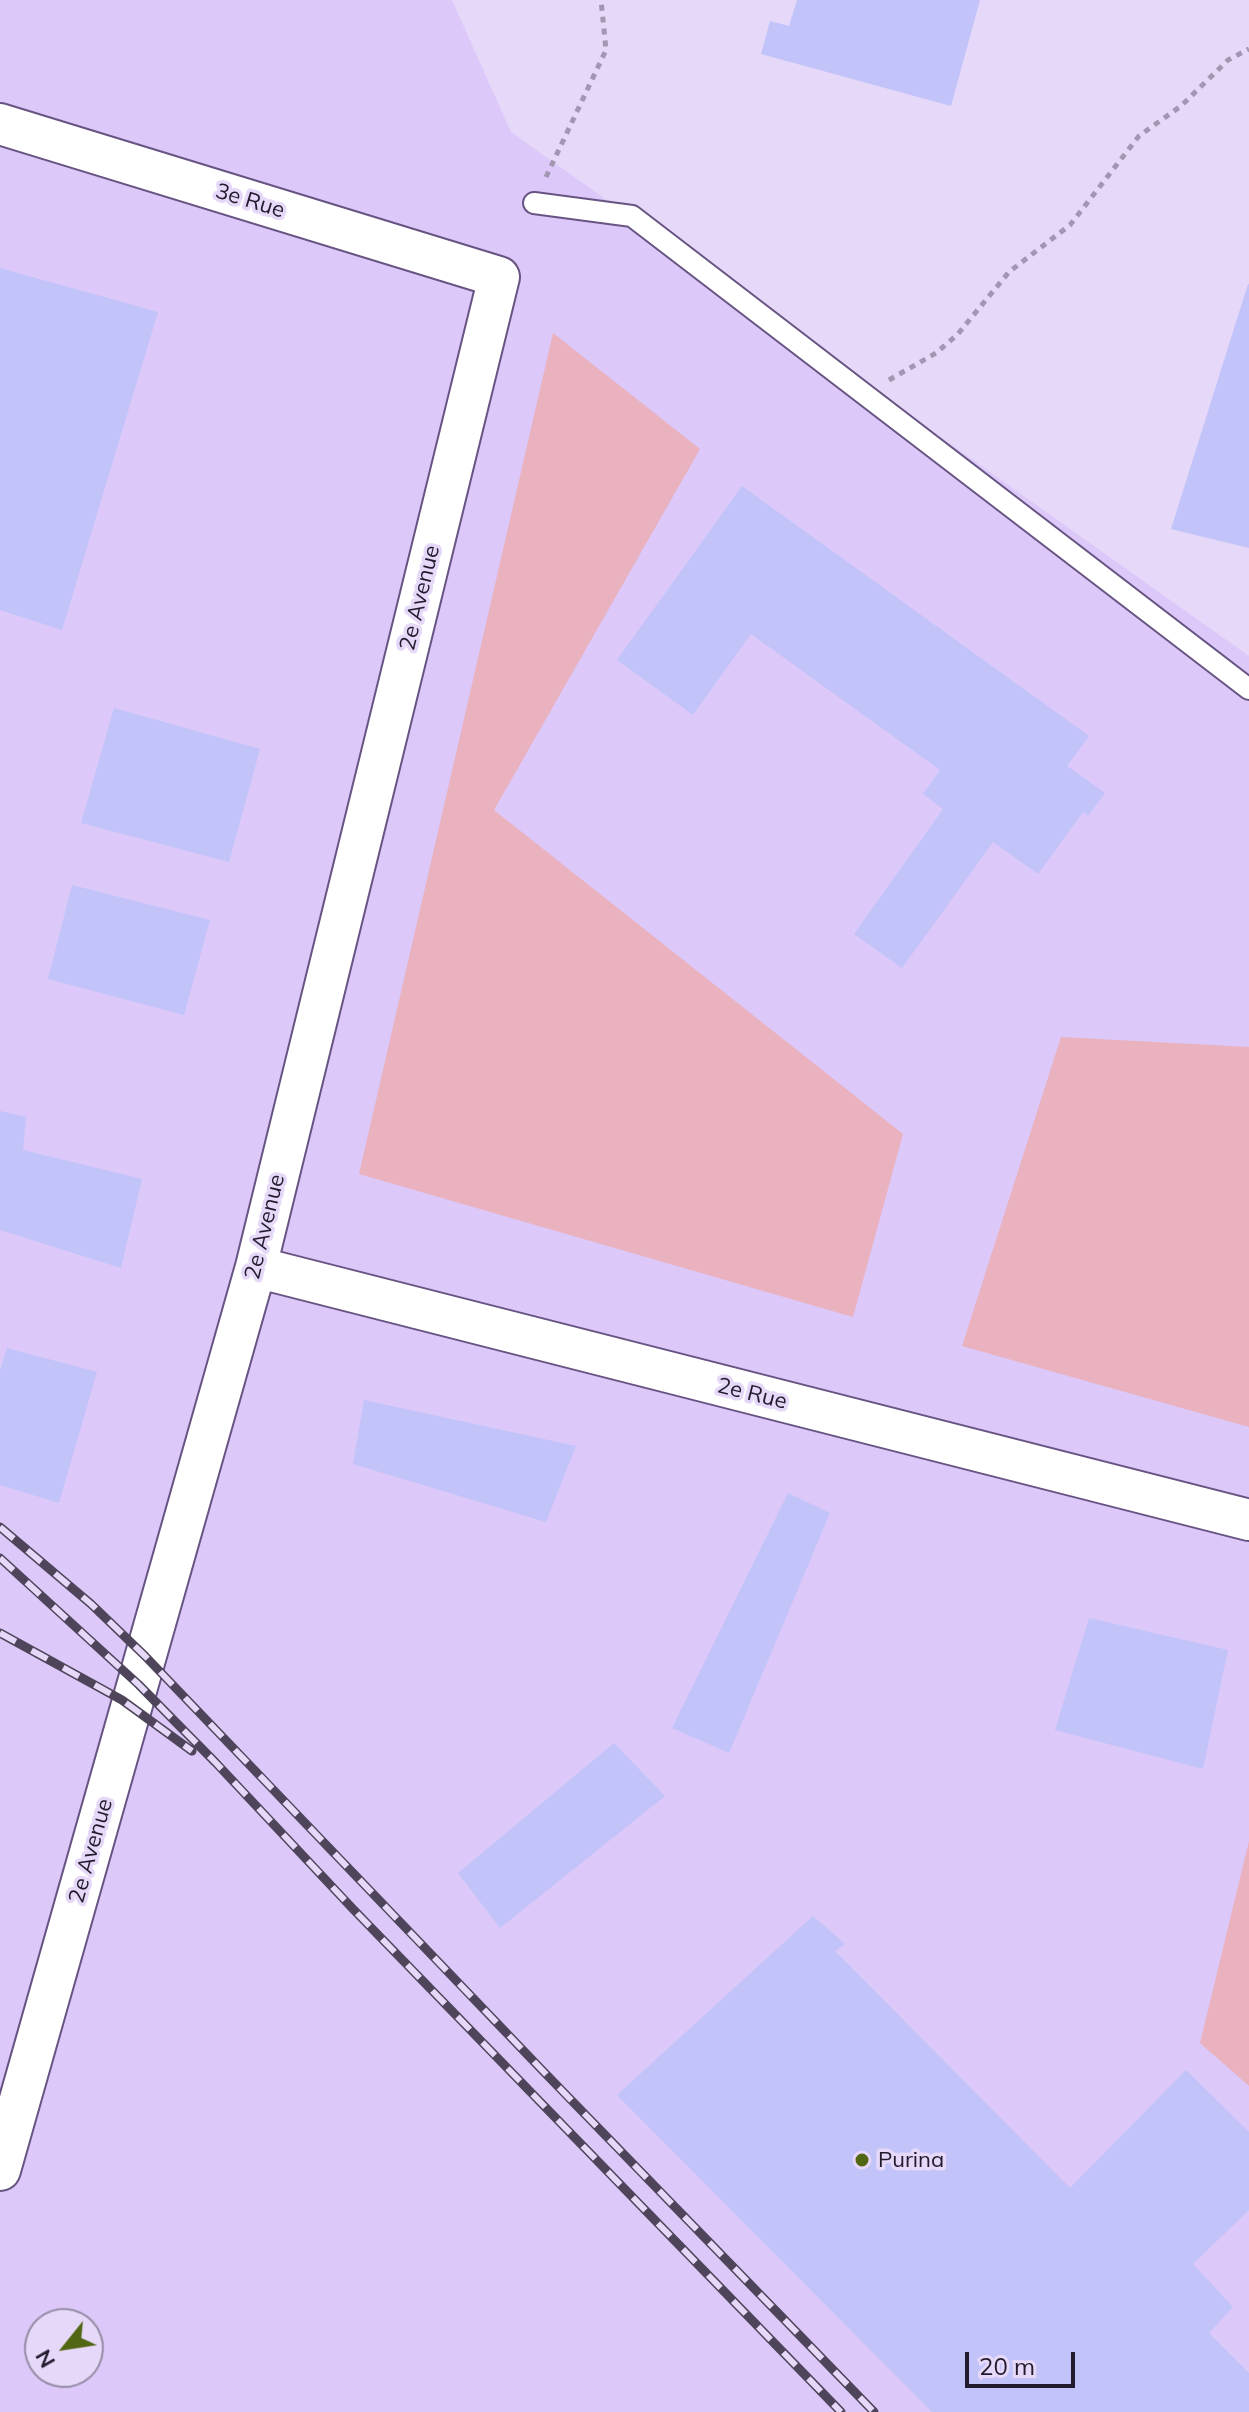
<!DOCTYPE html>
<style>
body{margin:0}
#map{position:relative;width:1249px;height:2412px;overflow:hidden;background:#e5d8f8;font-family:Mulish,sans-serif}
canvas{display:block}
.north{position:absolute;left:24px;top:2308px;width:80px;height:80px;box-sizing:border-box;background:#e5d8f8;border:2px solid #978ca7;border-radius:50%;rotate:240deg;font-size:22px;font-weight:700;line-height:32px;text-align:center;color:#221a2d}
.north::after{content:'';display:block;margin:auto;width:28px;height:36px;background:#526713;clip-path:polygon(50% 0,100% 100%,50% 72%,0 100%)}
.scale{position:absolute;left:965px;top:2352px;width:110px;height:36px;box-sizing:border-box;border:4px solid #221a2d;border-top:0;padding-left:10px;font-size:24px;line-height:28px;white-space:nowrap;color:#221a2d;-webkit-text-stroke:6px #e5d8f8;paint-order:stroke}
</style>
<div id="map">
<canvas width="1249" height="2412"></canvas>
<div class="north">N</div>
<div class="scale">20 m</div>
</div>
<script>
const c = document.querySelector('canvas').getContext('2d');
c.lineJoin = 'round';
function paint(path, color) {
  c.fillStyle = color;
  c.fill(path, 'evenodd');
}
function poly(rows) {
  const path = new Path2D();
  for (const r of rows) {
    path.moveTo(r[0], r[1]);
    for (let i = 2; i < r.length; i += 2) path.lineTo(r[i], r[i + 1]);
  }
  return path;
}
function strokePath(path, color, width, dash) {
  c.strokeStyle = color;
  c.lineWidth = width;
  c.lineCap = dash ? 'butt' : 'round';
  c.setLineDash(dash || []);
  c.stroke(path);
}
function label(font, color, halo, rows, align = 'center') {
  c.font = font + ' Mulish,sans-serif';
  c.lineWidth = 7;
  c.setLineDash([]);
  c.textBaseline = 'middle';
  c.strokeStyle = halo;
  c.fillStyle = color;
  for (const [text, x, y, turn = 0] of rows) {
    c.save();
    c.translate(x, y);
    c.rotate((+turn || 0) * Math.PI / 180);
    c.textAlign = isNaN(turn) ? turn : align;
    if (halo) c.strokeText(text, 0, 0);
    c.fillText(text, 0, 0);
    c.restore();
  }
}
const built = poly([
 [0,0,452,0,511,132,1249,656,1249,2412,0,2412],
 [40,2324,88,2324,88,2372,40,2372]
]);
const green = poly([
 [553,333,700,449,494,810,903,1134,853,1317,359,1174],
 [1061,1037,1249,1047,1249,1427,962,1346],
 [1249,1841,1249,2086,1200,2043]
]);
const building = poly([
 [797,0,980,0,951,106,761,54,770,21,789,26],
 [0,268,158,312,62,630,0,610],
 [1248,284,1249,284,1249,548,1171,529],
 [742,486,1089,736,1067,766,1105,793,1088,816,1083,812,1038,874,993,842,902,968,854,934,943,809,923,794,940,770,751,634,693,715,617,660],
 [114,708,260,749,229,862,81,823],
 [72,885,210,920,184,1015,48,979],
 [0,1111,26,1117,23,1150,142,1179,121,1268,0,1230],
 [7,1348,97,1372,59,1503,0,1485,0,1371],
 [364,1400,576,1446,546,1522,353,1464],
 [788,1493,830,1513,729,1753,672,1728],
 [1089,1618,1228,1650,1203,1769,1055,1730],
 [614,1743,665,1796,500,1928,458,1873],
 [813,1916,845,1944,835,1951,1070,2188,1186,2070,1249,2132,1249,2210,1193,2264,1233,2307,1209,2333,1249,2373,1249,2412,932,2412,617,2095]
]);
const path = poly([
 [546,177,606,50,601,0],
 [889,380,936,353,957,335,1009,272,1070,225,1139,136,1181,106,1228,60,1249,49]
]);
const service = poly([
 [534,203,632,216,1249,689]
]);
const minor = poly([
 [0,124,499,277,256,1267,0,2170],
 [256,1267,1249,1520]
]);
const rail = poly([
 [0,1527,91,1604,145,1656,542,2070,874,2412],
 [0,1558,138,1684,216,1763,353,1909,841,2412],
 [0,1633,122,1700,192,1751]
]);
const markers = [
 [862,2160,8,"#526713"]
];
const streetNames = [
 ["3e Rue",250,201,17],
 ["2e Avenue",420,598,-76],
 ["2e Avenue",265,1227,-76],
 ["2e Rue",752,1394,14],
 ["2e Avenue",91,1851,-74]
];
const poiNames = [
 ["Purina",878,2160]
];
paint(built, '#dcc9f9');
paint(green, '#eab1bf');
paint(building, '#c1c3f9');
strokePath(service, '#675482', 24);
strokePath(minor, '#675482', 44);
strokePath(path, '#a297b2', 5, [6, 6]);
strokePath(service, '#fff', 20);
strokePath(minor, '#fff', 40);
strokePath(rail, '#4e455b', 9);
strokePath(rail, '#e5d8f8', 6, [18]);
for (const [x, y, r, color] of markers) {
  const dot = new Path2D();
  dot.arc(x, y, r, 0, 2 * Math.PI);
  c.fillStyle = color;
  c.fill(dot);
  strokePath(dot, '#e5d8f8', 3);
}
label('22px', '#221a2d', '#e5d8f8', streetNames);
label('22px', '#221a2d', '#e5d8f8', poiNames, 'left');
</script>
